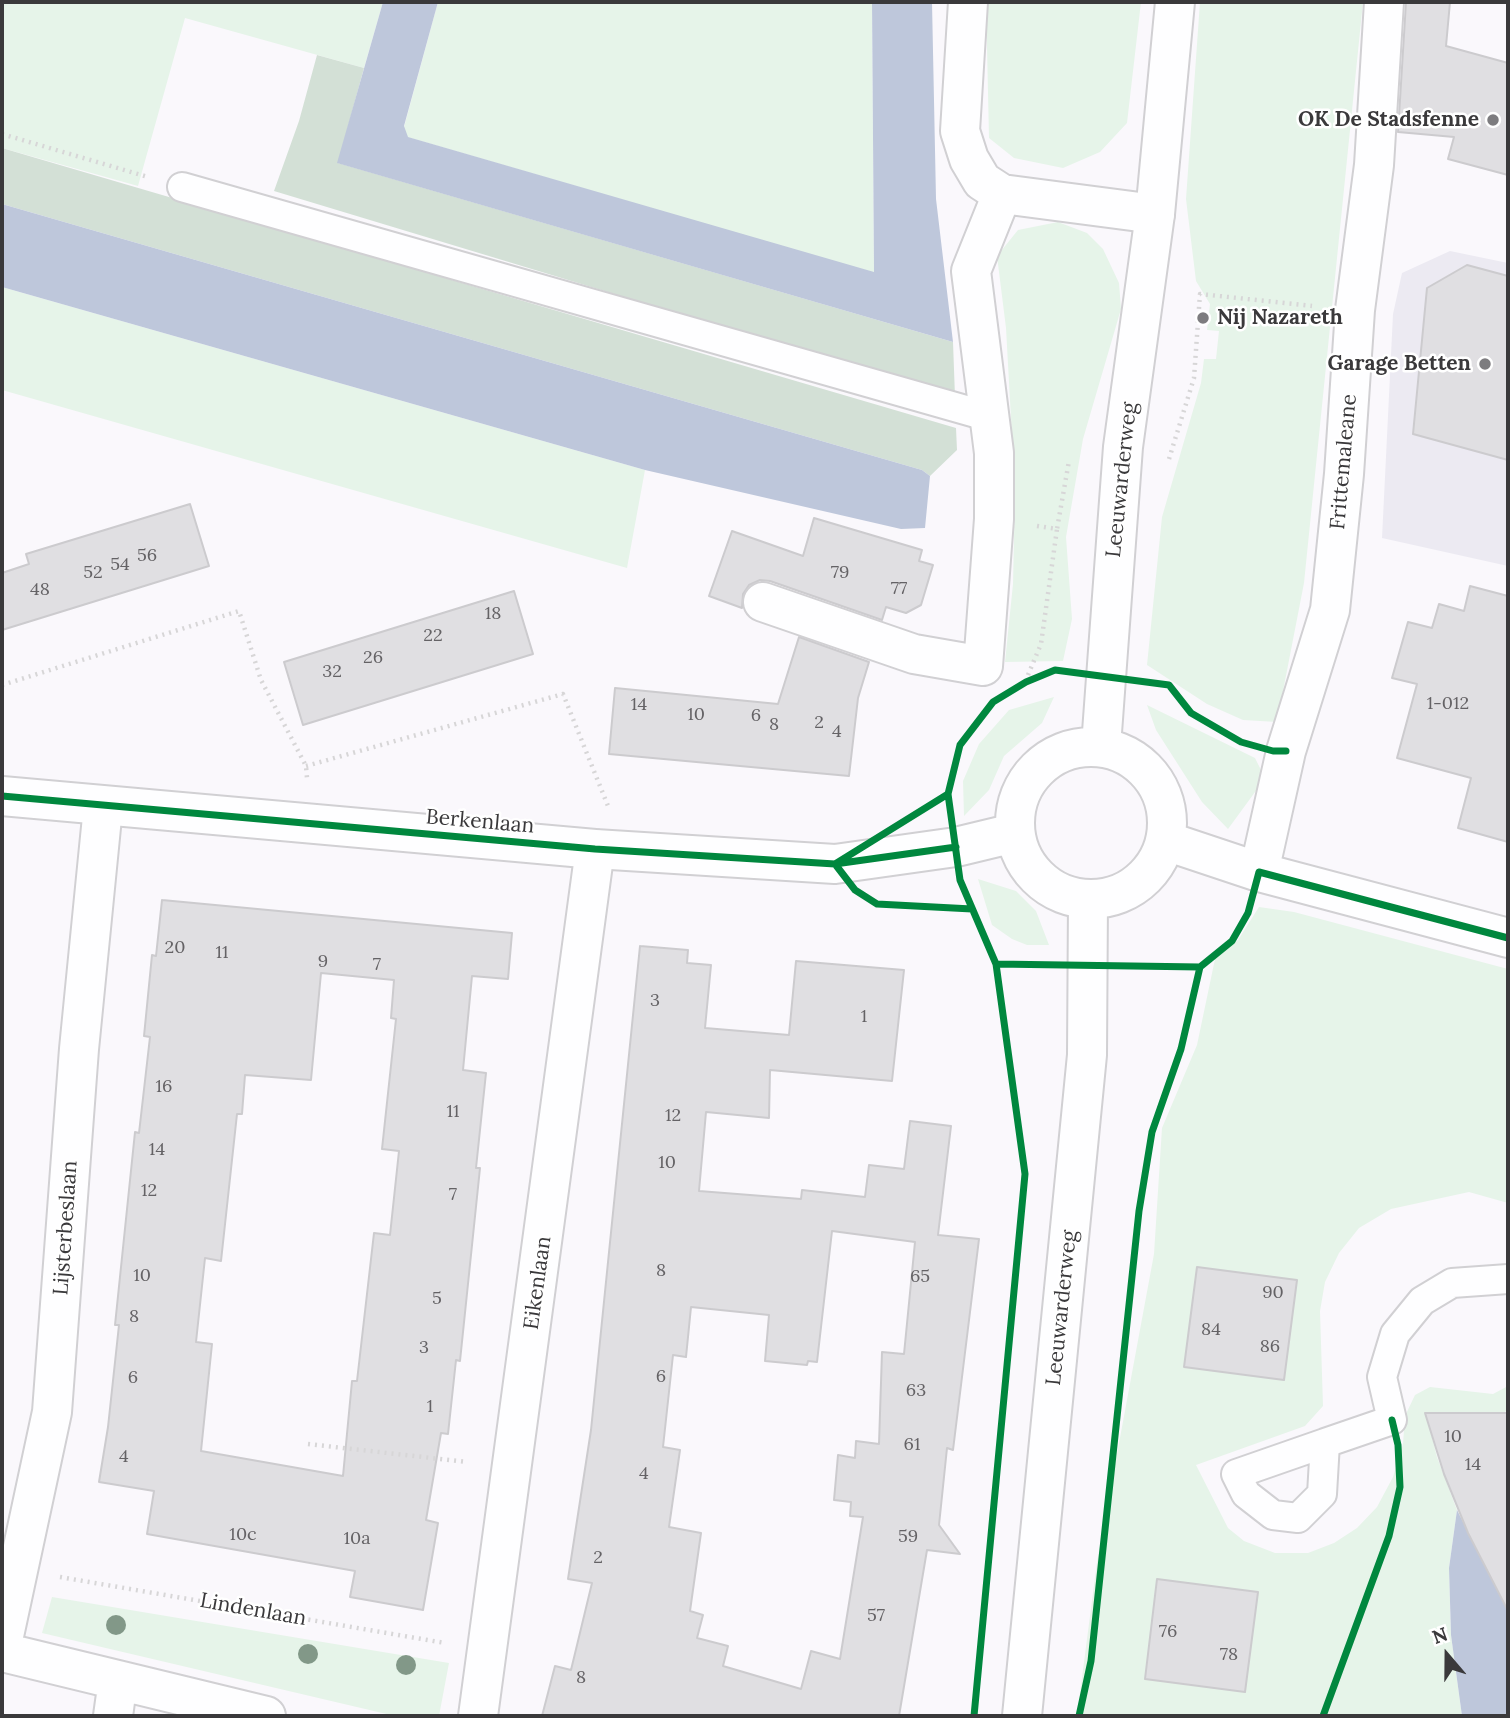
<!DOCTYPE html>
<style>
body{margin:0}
#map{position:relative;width:1510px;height:1718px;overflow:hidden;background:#faf8fc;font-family:Lora,serif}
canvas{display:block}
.frame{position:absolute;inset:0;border:4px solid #3a393b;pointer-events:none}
.north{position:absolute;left:1412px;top:1620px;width:70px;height:70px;-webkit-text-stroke:5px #fff;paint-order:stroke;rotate:340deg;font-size:19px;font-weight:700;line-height:28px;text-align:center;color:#3a393b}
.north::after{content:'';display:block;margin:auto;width:24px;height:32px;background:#3a393b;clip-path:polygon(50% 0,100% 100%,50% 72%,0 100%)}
</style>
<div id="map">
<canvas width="1510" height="1718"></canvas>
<div class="frame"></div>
<div class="north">N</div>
</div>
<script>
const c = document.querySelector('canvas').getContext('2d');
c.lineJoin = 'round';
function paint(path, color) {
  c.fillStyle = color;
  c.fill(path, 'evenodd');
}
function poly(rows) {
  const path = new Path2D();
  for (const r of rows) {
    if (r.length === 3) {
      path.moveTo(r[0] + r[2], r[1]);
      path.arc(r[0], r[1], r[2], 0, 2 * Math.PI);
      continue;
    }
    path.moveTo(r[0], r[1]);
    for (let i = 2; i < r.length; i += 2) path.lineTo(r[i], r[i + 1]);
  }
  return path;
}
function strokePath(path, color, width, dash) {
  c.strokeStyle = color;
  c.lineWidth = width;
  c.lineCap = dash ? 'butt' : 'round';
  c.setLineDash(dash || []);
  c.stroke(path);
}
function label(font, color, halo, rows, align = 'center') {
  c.font = font + ' Lora,serif';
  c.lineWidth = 5;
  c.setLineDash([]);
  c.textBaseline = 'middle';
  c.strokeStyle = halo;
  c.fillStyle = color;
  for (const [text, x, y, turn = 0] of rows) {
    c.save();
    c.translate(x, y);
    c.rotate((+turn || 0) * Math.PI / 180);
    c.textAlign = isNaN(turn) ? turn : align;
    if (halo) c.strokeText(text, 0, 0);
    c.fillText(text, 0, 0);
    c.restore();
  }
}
const built = poly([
 [1450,251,1508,263,1508,566,1382,538,1393,314,1402,273]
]);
const green = poly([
 [2,2,383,2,364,68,185,18,138,186,2,148],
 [438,2,872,2,874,273,407,137,404,127],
 [986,2,1141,2,1127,123,1100,152,1063,168,1014,158,989,138],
 [1200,2,1363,2,1304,583,1277,722,1243,720,1207,704,1147,665,1162,517,1201,383,1204,359,1216,359,1219,331,1207,330,1210,304,1196,281,1186,199],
 [1058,222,1087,233,1103,249,1119,283,1121,309,1083,439,1066,537,1072,619,1063,661,1005,662,1013,584,1015,491,1006,328,997,256,1018,230],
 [2,287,645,470,627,568,2,390],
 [1054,697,1042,723,1004,756,989,790,964,816,963,781,979,744,1009,710],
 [1147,705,1255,758,1261,770,1258,788,1228,829,1202,802,1156,730],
 [978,879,1016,891,1036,911,1049,945,1027,945,1012,939,992,925],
 [1259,907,1294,912,1508,969,1508,1203,1469,1192,1391,1209,1359,1228,1339,1253,1325,1282,1320,1311,1323,1406,1305,1426,1196,1465,1228,1528,1244,1541,1275,1553,1308,1553,1334,1543,1357,1528,1377,1507,1393,1477,1403,1444,1405,1416,1415,1395,1430,1387,1493,1394,1508,1386,1508,1409,1503,1414,1426,1413,1437,1457,1457,1510,1449,1568,1451,1635,1462,1716,1077,1716,1097,1562,1154,1254,1162,1128,1197,1045,1215,959,1238,940],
 [52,1597,449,1663,439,1716,395,1716,42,1633]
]);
const forest = poly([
 [317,55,364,68,338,163,953,342,955,397,274,191,299,121],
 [2,148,956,428,957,450,930,476,922,470,2,204]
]);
const water = poly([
 [383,2,438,2,404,126,408,137,874,272,872,2,932,2,936,199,953,342,337,163],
 [2,204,922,470,930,476,925,528,901,529,645,470,2,287],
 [1457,1510,1508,1610,1508,1716,1462,1716,1451,1635,1449,1568]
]);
const building = poly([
 [1406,2,1450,2,1446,46,1508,63,1508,175,1448,159,1454,137,1398,132,1406,2],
 [1467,265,1508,276,1508,460,1413,434,1427,288,1467,265],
 [190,504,209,566,2,630,2,573,29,564,26,554,190,504],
 [814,518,922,550,919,561,933,565,921,605,906,613,886,607,882,620,770,581,760,580,749,585,743,594,742,608,709,596,732,531,803,556,814,518],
 [1470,586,1508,596,1508,842,1458,828,1471,778,1397,758,1417,684,1392,678,1408,622,1432,628,1439,604,1464,611,1470,586],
 [514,591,533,654,303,725,284,662,514,591],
 [799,637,869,662,858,698,849,776,609,754,615,688,778,704,799,637],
 [162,900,512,933,508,979,472,976,463,1070,486,1073,476,1168,480,1168,460,1361,456,1360,448,1434,441,1433,426,1520,438,1523,423,1610,350,1597,355,1571,147,1534,154,1491,99,1482,108,1427,119,1325,115,1325,135,1132,139,1133,150,1037,144,1036,152,955,156,956,162,900],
 [321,973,394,980,391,1018,396,1019,382,1149,399,1151,390,1235,374,1233,357,1381,352,1381,343,1476,201,1451,212,1344,196,1342,205,1258,221,1261,237,1114,242,1114,245,1075,311,1080,321,973],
 [640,946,688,950,687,963,711,965,705,1028,789,1035,796,961,904,970,892,1081,770,1070,769,1118,706,1112,699,1191,801,1199,802,1190,865,1197,869,1165,904,1169,910,1121,951,1126,938,1235,979,1239,953,1450,947,1448,939,1525,960,1554,927,1550,899,1716,542,1716,555,1666,571,1670,592,1583,568,1579,591,1430,640,946],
 [832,1231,915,1242,904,1354,882,1352,879,1444,856,1441,855,1458,838,1455,834,1500,851,1502,850,1516,863,1517,840,1659,811,1651,801,1689,723,1666,728,1646,697,1638,703,1615,690,1611,701,1533,669,1527,680,1450,663,1447,673,1355,686,1357,691,1307,769,1315,765,1361,807,1365,808,1361,817,1362,832,1231],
 [1197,1267,1297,1280,1284,1380,1184,1367,1197,1267],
 [1425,1413,1508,1413,1508,1611,1468,1533,1444,1474,1425,1413],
 [1157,1579,1258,1592,1245,1692,1145,1679,1157,1579]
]);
const path = poly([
 [2,134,148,177],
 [1169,459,1194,378,1200,294,1312,306],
 [1037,526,1057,529,1069,461],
 [1028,675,1041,644,1057,529],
 [2,685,239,611,261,680,306,766,307,778],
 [306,766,563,694,608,806],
 [308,1444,467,1462],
 [60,1577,445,1643]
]);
const lane = poly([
 [182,187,990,417],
 [1325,1443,1236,1474,1246,1494,1273,1515,1298,1518,1322,1494,1325,1443,1392,1420,1382,1377,1395,1334,1422,1301,1452,1283,1508,1279]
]);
const street = poly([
 [968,2,960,131,969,159,982,181,1002,194,1155,214],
 [763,602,914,654,983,666,994,519,994,453,971,271,1002,194],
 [1259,872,1286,751,1330,610,1344,474,1355,310,1374,165,1384,2],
 [2,1645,52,1412,79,1049,103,807],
 [2,1652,266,1716],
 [113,1716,118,1680],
 [478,1716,595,849]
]);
const secondary = poly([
 [1101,746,1123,447,1155,214,1175,2],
 [1091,823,76],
 [2,796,595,849,835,864,956,847,1014,833],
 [1166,841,1259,872,1508,938],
 [1022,1716,1087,1055,1088,900]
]);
const cycleway = poly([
 [948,794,835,864,855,890,877,904,972,909],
 [2,796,595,849,835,864,956,847],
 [996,964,1200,967],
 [974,1716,1025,1174,996,964,960,880,948,794,960,745,993,702,1026,682,1055,670,1169,685,1191,713,1241,742,1273,751,1286,751],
 [1079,1716,1091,1661,1139,1211,1152,1132,1181,1049,1200,967,1232,941,1248,913,1259,872,1508,938],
 [1323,1716,1389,1536,1400,1487,1398,1445,1392,1420]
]);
const trees = [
 [116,1625],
 [308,1654],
 [406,1665]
];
const markers = [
 [1493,120,7,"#7d7c7f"],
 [1203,318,7,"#7d7c7f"],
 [1485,364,7,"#7d7c7f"]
];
const numberNames = [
 ["56",147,556],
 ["54",120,565],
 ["52",93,573],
 ["79",840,573],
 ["77",899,589],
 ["48",40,590],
 ["18",493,614],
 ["22",433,636],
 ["26",373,658],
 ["32",332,672],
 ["1-012",1448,704],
 ["14",639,705],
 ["10",696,715],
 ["6",756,716],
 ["2",819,723],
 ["8",774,725],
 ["4",837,732],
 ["20",175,948],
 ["11",222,953],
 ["9",323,962],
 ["7",377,965],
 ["3",655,1001],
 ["1",864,1017],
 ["16",164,1087],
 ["11",453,1112],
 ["12",673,1116],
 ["14",157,1150],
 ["10",667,1163],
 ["12",149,1191],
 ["7",453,1195],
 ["8",661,1271],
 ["10",142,1276],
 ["65",920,1277],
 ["90",1273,1293],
 ["5",437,1299],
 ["8",134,1317],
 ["84",1211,1330],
 ["86",1270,1347],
 ["3",424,1348],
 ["6",661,1377],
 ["6",133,1378],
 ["63",916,1391],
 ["1",430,1407],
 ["10",1453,1437],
 ["61",912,1445],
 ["4",124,1457],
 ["14",1473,1465],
 ["4",644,1474],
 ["10c",243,1535],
 ["59",908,1537],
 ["10a",357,1539],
 ["2",598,1558],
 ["57",876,1616],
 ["76",1168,1632],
 ["78",1229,1655],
 ["8",581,1678]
];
const poiNames = [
 ["OK De Stadsfenne",1479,120],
 ["Nij Nazareth",1217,318,"left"],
 ["Garage Betten",1471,364]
];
const streetNames = [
 ["Frittemaleane",1344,462,-85],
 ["Leeuwarderweg",1122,480,-84],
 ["Berkenlaan",480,822,5],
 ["Lijsterbeslaan",66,1228,-86],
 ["Eikenlaan",538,1283,-82],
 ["Leeuwarderweg",1062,1308,-84],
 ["Lindenlaan",253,1610,10]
];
paint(built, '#eceaf2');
paint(green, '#e6f4e9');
paint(forest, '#d3e0d6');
paint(water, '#bec7db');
paint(building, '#e0dfe2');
strokePath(building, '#cccbce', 2);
strokePath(lane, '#d1d0d3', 32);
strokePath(street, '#d1d0d3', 42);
strokePath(secondary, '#d1d0d3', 42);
strokePath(path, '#d7d6d7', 4.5, [2, 5]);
strokePath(lane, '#fefeff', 28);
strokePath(street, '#fefeff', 38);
strokePath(secondary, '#fefeff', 38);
strokePath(cycleway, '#00873e', 7);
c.fillStyle = '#829888';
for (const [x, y] of trees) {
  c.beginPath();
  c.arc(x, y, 10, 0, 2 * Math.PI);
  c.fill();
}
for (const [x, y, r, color] of markers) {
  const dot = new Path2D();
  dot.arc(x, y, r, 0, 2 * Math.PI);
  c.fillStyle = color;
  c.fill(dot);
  strokePath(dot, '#fff', 2.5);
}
label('18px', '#646265', null, numberNames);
label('bold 21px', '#3a393b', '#fff', poiNames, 'right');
label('21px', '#3a393b', '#fff', streetNames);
</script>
